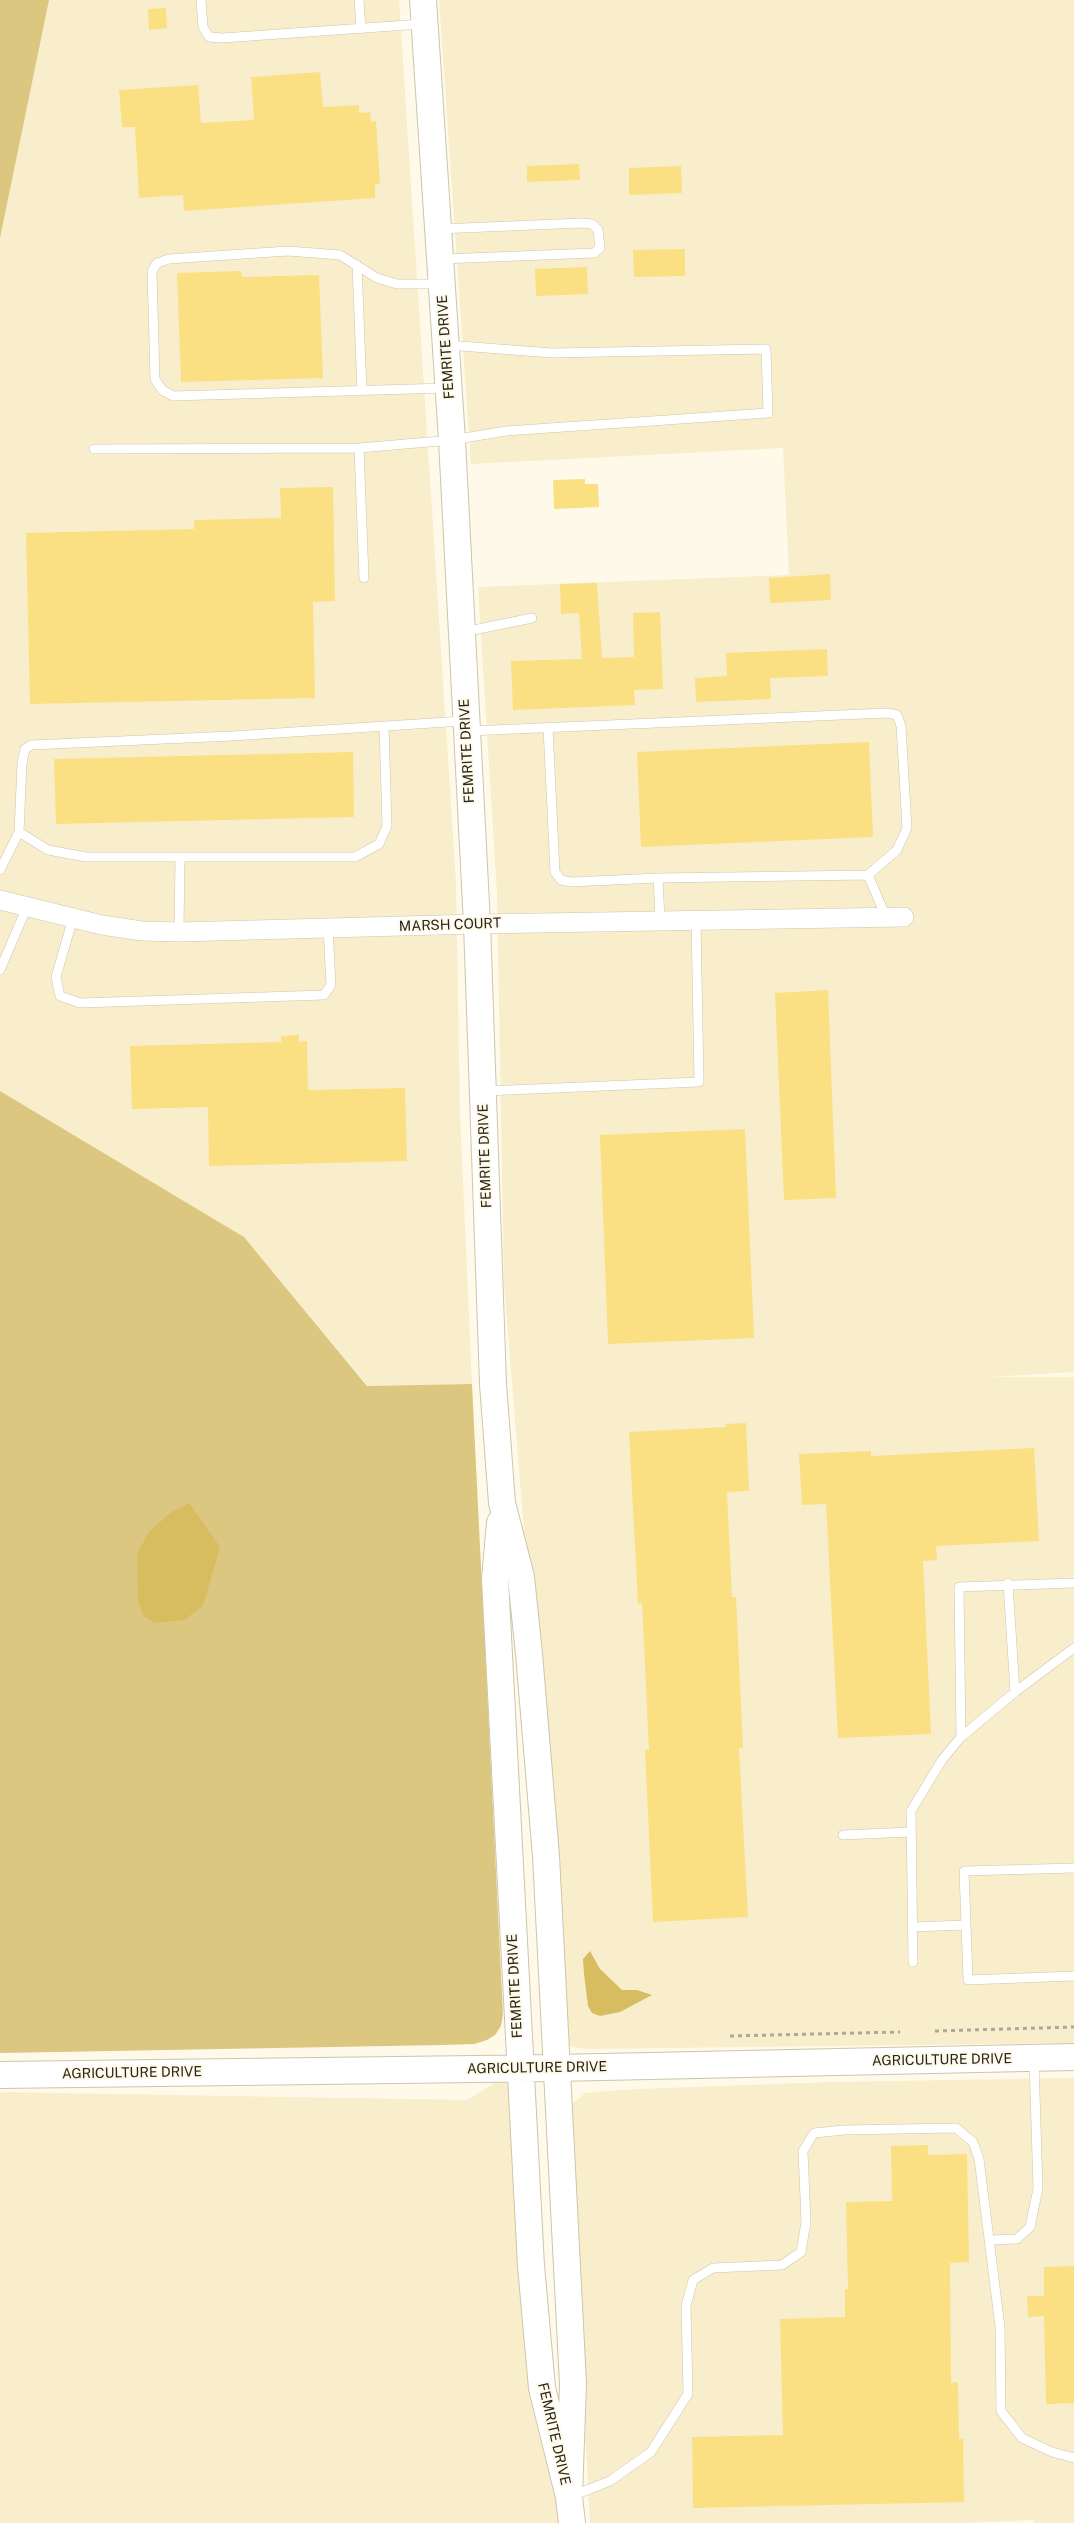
<!DOCTYPE html>
<style>
body{margin:0}
canvas{display:block;background:#fef9e9}
</style>
<canvas width="1074" height="2523"></canvas>
<script>
const c = document.querySelector('canvas').getContext('2d');
c.lineJoin = 'round';
function paint(path, color) {
  c.fillStyle = color;
  c.fill(path, 'evenodd');
}
function poly(rows) {
  const path = new Path2D();
  for (const r of rows) {
    path.moveTo(r[0], r[1]);
    for (let i = 2; i < r.length; i += 2) path.lineTo(r[i], r[i + 1]);
  }
  return path;
}
function strokePath(path, color, width, dash) {
  c.strokeStyle = color;
  c.lineWidth = width;
  c.lineCap = dash ? 'butt' : 'round';
  c.setLineDash(dash || []);
  c.stroke(path);
}
function label(font, color, halo, rows, align = 'center') {
  c.font = font + ' "Public Sans",sans-serif';
  c.lineWidth = 4;
  c.setLineDash([]);
  c.textBaseline = 'middle';
  c.strokeStyle = halo;
  c.fillStyle = color;
  for (const [text, x, y, turn = 0] of rows) {
    c.save();
    c.translate(x, y);
    c.rotate((+turn || 0) * Math.PI / 180);
    c.textAlign = isNaN(turn) ? turn : align;
    if (halo) c.strokeText(text, 0, 0);
    c.fillText(text, 0, 0);
    c.restore();
  }
}
const built = poly([
 [47,0,399,0,456,882,460,1114,472,1384,368,1386,244,1237,0,1091,0,234],
 [439,0,1074,0,1074,1372,989,1377,1074,1377,1074,2043,586,2049,572,2047,565,2039,504,1283,497,894,478,587,789,575,783,448,471,464],
 [519,2068,531,2266,572,2523,0,2523,0,2092,467,2100],
 [1074,2078,1074,2523,1034,2523,1033,2520,963,2523,590,2523,568,2108,585,2093,637,2089,833,2082]
]);
const green = poly([
 [0,0,49,0,0,238],
 [0,1091,244,1237,367,1386,472,1384,503,2014,501,2026,495,2035,487,2040,474,2044,443,2045,0,2053]
]);
const water = poly([
 [189,1503,220,1547,203,1606,184,1620,155,1623,143,1616,138,1600,137,1554,149,1532,170,1513],
 [590,1951,600,1969,622,1990,637,1990,652,1995,620,2012,600,2016,592,2013,588,2006,584,1974,583,1959]
]);
const building = poly([
 [166,8,167,28,149,30,148,9],
 [320,72,323,107,359,105,359,113,370,112,371,122,376,121,380,184,375,184,375,198,184,211,183,195,139,198,135,127,122,127,119,90,198,85,201,123,254,120,251,77],
 [579,164,580,180,527,182,527,166],
 [681,166,682,193,629,195,629,168],
 [685,249,685,276,634,277,633,250],
 [587,267,588,294,536,296,535,269],
 [241,271,242,277,319,275,323,378,181,382,177,273],
 [585,479,585,484,598,484,599,507,554,509,553,480],
 [333,487,335,601,313,602,315,698,30,704,26,533,194,529,194,520,281,518,280,488],
 [830,574,831,600,770,603,769,578],
 [597,583,602,658,634,657,633,613,660,612,663,689,634,690,635,705,513,710,511,661,582,659,579,613,561,614,560,584],
 [827,649,828,676,770,678,771,699,696,702,695,678,727,676,726,653],
 [869,742,873,837,641,847,637,752],
 [353,752,354,817,56,824,54,759],
 [828,990,836,1198,784,1200,775,993],
 [299,1035,299,1042,307,1041,308,1090,405,1088,407,1161,209,1166,208,1107,132,1109,130,1046,281,1042,281,1036],
 [745,1129,754,1338,608,1344,600,1135],
 [746,1423,749,1491,727,1492,732,1597,736,1597,743,1748,739,1748,748,1917,653,1922,645,1750,649,1750,642,1603,638,1604,629,1432,726,1427,726,1424],
 [1034,1448,1039,1541,936,1546,937,1560,923,1561,931,1734,838,1738,826,1504,802,1505,799,1454,871,1451,871,1456],
 [928,2145,928,2155,967,2154,969,2262,950,2263,951,2383,958,2382,959,2439,963,2438,964,2502,693,2508,692,2437,783,2435,780,2319,845,2317,845,2289,848,2289,846,2202,892,2201,891,2146],
 [1074,2266,1074,2403,1046,2404,1044,2316,1028,2317,1027,2296,1044,2296,1044,2267]
]);
const path = poly([
 [935,2031,1074,2027],
 [730,2036,900,2032]
]);
const lane = poly([
 [201,0,203,27,209,37,222,38,422,24],
 [359,0,361,29],
 [439,229,581,223,592,224,598,230,600,248,594,253,442,259],
 [357,265,362,391],
 [440,284,397,284,377,278,340,255,288,251,169,259,157,263,152,271,155,379,162,390,173,396,446,388],
 [359,448,364,578],
 [94,449,359,448,452,440,506,431,768,413,766,349,552,353,447,345],
 [464,632,532,618],
 [548,728,555,872,561,880,571,882,658,878,868,875],
 [469,731,887,713,897,715,901,726,907,828,897,850,868,875,886,917],
 [19,832,48,850,86,857,355,857,379,844,387,826,384,726],
 [0,870,19,832,22,763,25,749,31,745,232,736,463,721],
 [658,878,660,920],
 [73,918,56,977,60,996,80,1003,324,995,331,985,328,928],
 [179,932,180,857],
 [0,970,27,907],
 [485,1091,699,1082,696,920],
 [1008,1583,1015,1692],
 [961,1737,959,1587,1074,1583],
 [843,1835,911,1832],
 [1074,1868,964,1871,968,1980,1074,1976],
 [913,1927,965,1925],
 [913,1962,911,1811,942,1760,961,1737,1015,1692,1074,1648],
 [990,2240,1017,2239,1030,2227,1038,2189,1034,2061],
 [572,2496,610,2481,651,2452,688,2394,686,2306,693,2280,713,2268,782,2265,801,2252,806,2222,803,2151,814,2133,844,2130,956,2128,973,2142,979,2159,1000,2327,1001,2411,1022,2438,1052,2452,1074,2458]
]);
const street = poly([
 [0,900,102,925,142,931,179,932,477,924,904,917]
]);
const secondary = poly([
 [423,0,452,440,477,924,493,1384,502,1503,521,1577,529,1654,546,1856,573,2384,569,2497],
 [500,1523,495,1579,531,2266,542,2388,569,2497,572,2523],
 [0,2075,555,2068,1074,2057]
]);
const streetNames = [
 ["FEMRITE DRIVE",446,347,-94],
 ["FEMRITE DRIVE",467,751,-93],
 ["MARSH COURT",450,925,-2],
 ["FEMRITE DRIVE",485,1156,-92],
 ["FEMRITE DRIVE",515,1986,-93],
 ["AGRICULTURE DRIVE",942,2060,-1],
 ["AGRICULTURE DRIVE",537,2068,-1],
 ["AGRICULTURE DRIVE",132,2073,-1],
 ["FEMRITE DRIVE",554,2434,77]
];
paint(built, '#f9eecc');
paint(green, '#dcc780');
paint(water, '#d8bc60');
paint(building, '#fbdf83');
strokePath(lane, '#cdc5ac', 10);
strokePath(street, '#cdc5ac', 20);
strokePath(secondary, '#cdc5ac', 28);
strokePath(path, '#ada89b', 3, [4, 4]);
strokePath(lane, '#fff', 9);
strokePath(street, '#fff', 19);
strokePath(secondary, '#fff', 26);
label('14px', '#28251b', '#fef9e9', streetNames);
</script>
